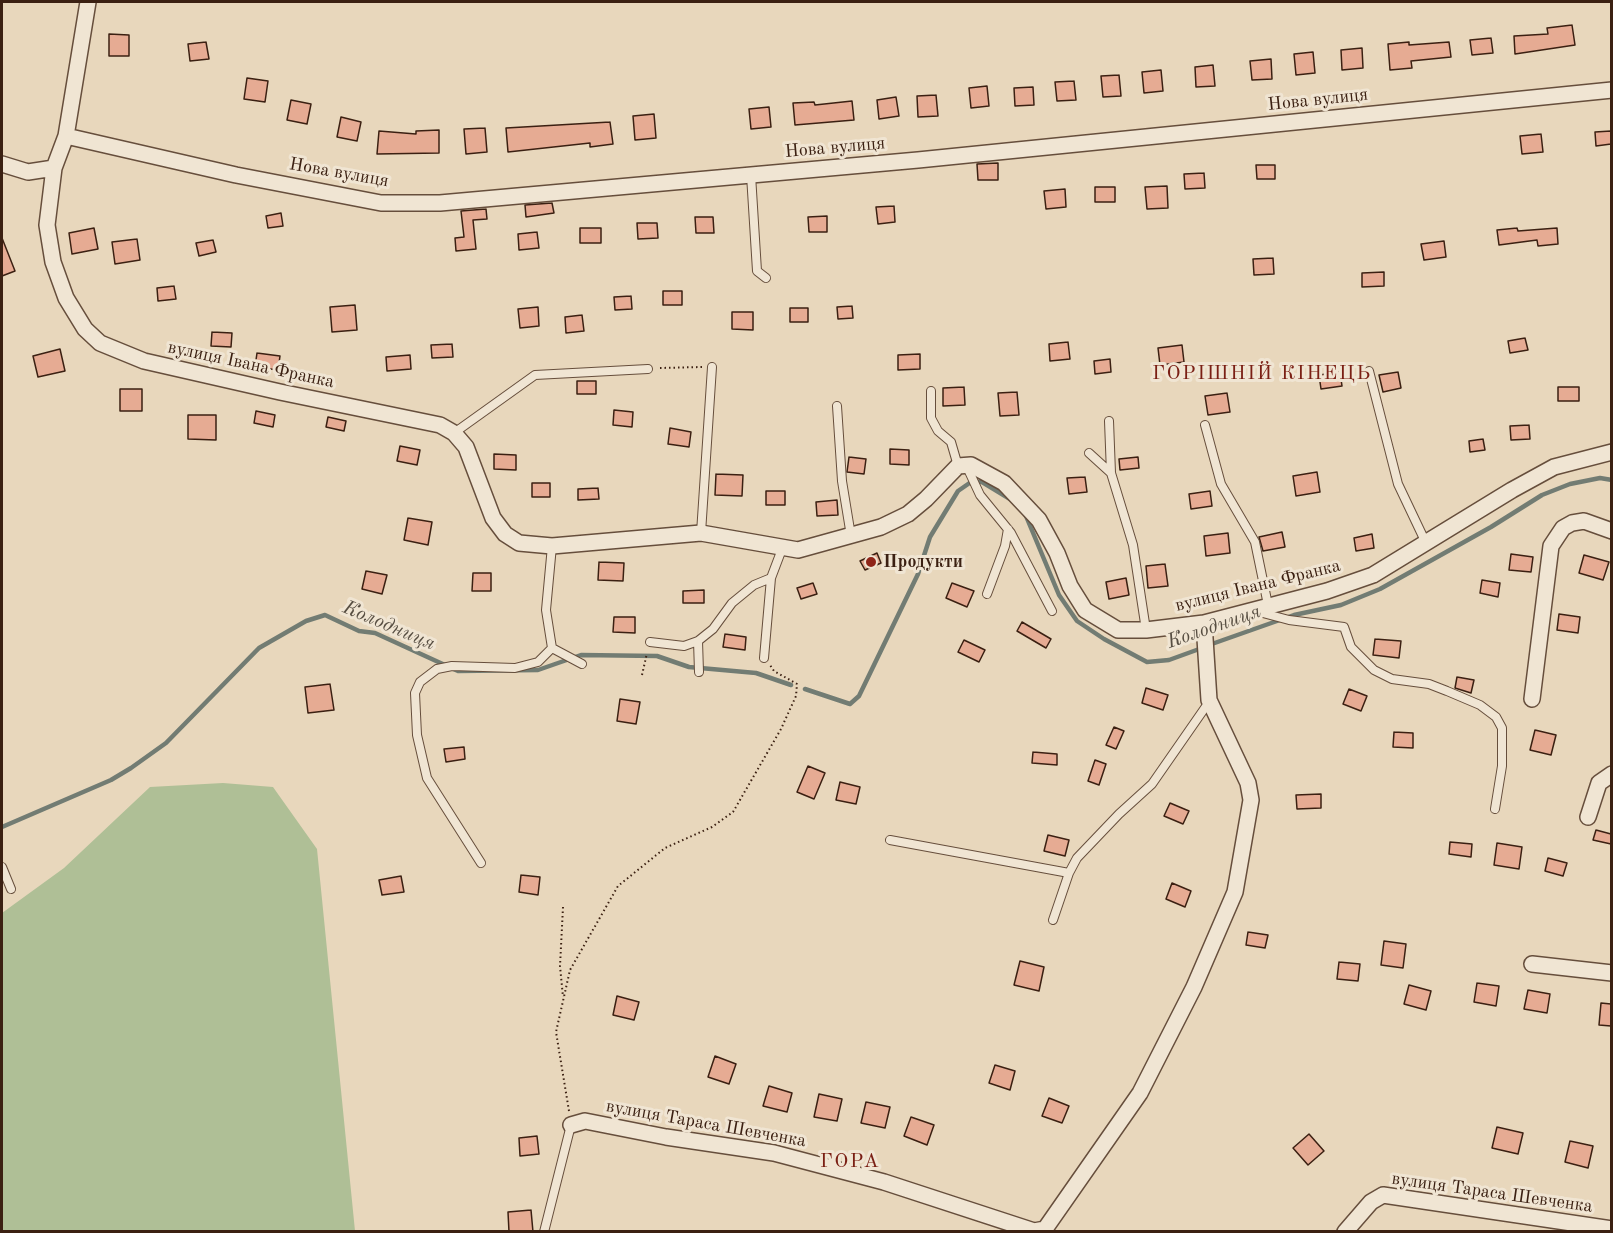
<!DOCTYPE html>
<meta charset="utf-8">
<style>
body{margin:0}
#map{position:relative;width:1613px;height:1233px;overflow:hidden;background:#e8d7bc;font-family:"Old Standard TT",serif}
canvas{display:block}
.frame{position:absolute;inset:0;border:3px solid #3b2012;pointer-events:none}
</style>
<div id="map">
<canvas width="1613" height="1233"></canvas>
<div class="frame"></div>
</div>
<script>
const c = document.querySelector('canvas').getContext('2d');
c.lineJoin = 'round';
function paint(path, color) {
  c.fillStyle = color;
  c.fill(path, 'evenodd');
}
function poly(rows) {
  const path = new Path2D();
  for (const r of rows) {
    path.moveTo(r[0], r[1]);
    for (let i = 2; i < r.length; i += 2) path.lineTo(r[i], r[i + 1]);
  }
  return path;
}
function strokePath(path, color, width, dash) {
  c.strokeStyle = color;
  c.lineWidth = width;
  c.lineCap = dash ? 'butt' : 'round';
  c.setLineDash(dash || []);
  c.stroke(path);
}
function label(font, color, halo, rows, align = 'center') {
  c.font = font + ' "Old Standard TT",serif';
  c.lineWidth = 6;
  c.setLineDash([]);
  c.textBaseline = 'middle';
  c.strokeStyle = halo;
  c.fillStyle = color;
  for (const [text, x, y, turn = 0] of rows) {
    c.save();
    c.translate(x, y);
    c.rotate((+turn || 0) * Math.PI / 180);
    c.textAlign = isNaN(turn) ? turn : align;
    if (halo) c.strokeText(text, 0, 0);
    c.fillText(text, 0, 0);
    c.restore();
  }
}
const green = poly([
 [223,783,273,787,317,849,355,1231,2,1231,2,913,64,868,150,787]
]);
const stream = poly([
 [1026,516,1059,595,1077,621,1104,639,1147,662,1169,660,1202,648],
 [1209,645,1294,615,1341,605,1380,589,1491,527,1542,495,1570,484,1600,478,1612,480],
 [805,689,850,704,859,696,918,574,930,537,958,491,971,482,982,482,1010,499],
 [2,827,111,780,131,768,166,743,259,648,306,621,325,615,359,631,375,633,458,671,538,670,581,655,657,656,689,667,756,673,791,685]
]);
const building = poly([
 [1572,25,1575,45,1515,54,1514,36,1548,34,1547,28,1572,25],
 [109,34,129,35,129,56,109,56,109,34],
 [1491,38,1493,53,1472,55,1470,40,1491,38],
 [206,42,209,59,190,61,188,44,206,42],
 [1409,42,1409,45,1449,42,1451,57,1411,61,1412,68,1390,70,1388,44,1409,42],
 [1362,48,1363,68,1342,70,1341,50,1362,48],
 [1313,52,1315,73,1296,75,1294,54,1313,52],
 [1271,59,1272,79,1252,80,1250,61,1271,59],
 [1213,65,1215,86,1196,87,1195,67,1213,65],
 [1161,70,1163,91,1144,93,1142,72,1161,70],
 [1119,75,1121,96,1103,97,1101,76,1119,75],
 [247,78,268,81,265,102,244,99,247,78],
 [1074,81,1076,100,1057,101,1055,82,1074,81],
 [987,86,989,106,971,108,969,88,987,86],
 [1033,87,1034,105,1015,106,1014,88,1033,87],
 [936,95,938,116,918,117,917,96,936,95],
 [896,97,899,116,879,119,877,100,896,97],
 [291,100,311,104,307,124,287,120,291,100],
 [852,101,854,120,795,125,793,103,814,102,815,105,852,101],
 [769,107,771,127,751,129,749,109,769,107],
 [654,114,656,138,635,140,633,116,654,114],
 [341,117,361,122,357,141,337,137,341,117],
 [610,122,613,144,590,147,590,143,508,152,506,128,610,122],
 [485,128,487,152,466,154,464,129,485,128],
 [439,130,439,153,377,154,379,131,416,134,416,131,439,130],
 [1611,131,1611,144,1596,146,1595,132,1611,131],
 [1541,134,1543,152,1522,154,1520,136,1541,134],
 [998,163,998,180,978,180,977,164,998,163],
 [1256,165,1275,165,1275,179,1257,179,1256,165],
 [1204,173,1205,188,1185,189,1184,174,1204,173],
 [1167,186,1168,208,1147,209,1145,187,1167,186],
 [1095,187,1115,187,1115,202,1095,202,1095,187],
 [1065,189,1066,207,1046,209,1044,191,1065,189],
 [552,203,554,213,526,217,525,205,552,203],
 [894,206,895,222,878,224,876,207,894,206],
 [486,209,487,219,473,220,476,249,456,251,455,238,464,237,461,211,486,209],
 [281,213,283,226,268,228,266,216,281,213],
 [827,216,827,232,809,232,808,217,827,216],
 [695,217,713,217,714,233,696,233,695,217],
 [637,223,657,223,658,238,638,239,637,223],
 [94,228,98,249,72,254,69,233,94,228],
 [580,228,601,228,601,243,580,243,580,228],
 [1517,228,1518,231,1557,228,1558,244,1538,246,1537,240,1499,245,1497,230,1517,228],
 [537,232,539,248,519,250,518,234,537,232],
 [2,238,15,271,2,276,2,238],
 [137,239,140,260,115,264,112,242,137,239],
 [213,240,216,252,199,256,196,243,213,240],
 [1444,241,1446,257,1424,260,1421,244,1444,241],
 [1273,258,1274,274,1254,275,1253,259,1273,258],
 [1384,272,1384,286,1362,287,1362,273,1384,272],
 [174,286,176,299,158,301,157,288,174,286],
 [663,291,682,291,682,305,663,305,663,291],
 [631,296,632,309,615,310,614,297,631,296],
 [355,305,357,330,332,332,330,307,355,305],
 [852,306,853,318,838,319,837,307,852,306],
 [538,307,539,326,520,328,518,309,538,307],
 [790,308,808,308,808,322,790,322,790,308],
 [732,312,753,312,753,330,732,329,732,312],
 [582,315,584,331,566,333,565,317,582,315],
 [212,332,232,333,231,347,211,346,212,332],
 [1525,338,1528,350,1510,353,1508,341,1525,338],
 [1068,342,1070,359,1050,361,1049,344,1068,342],
 [452,344,453,357,432,358,431,345,452,344],
 [1182,345,1184,362,1160,365,1158,348,1182,345],
 [60,349,65,371,38,377,33,356,60,349],
 [257,353,280,356,278,370,255,367,257,353],
 [920,354,920,369,898,370,898,355,920,354],
 [410,355,411,369,387,371,386,357,410,355],
 [1110,359,1111,372,1095,374,1094,361,1110,359],
 [1340,372,1342,386,1321,389,1319,375,1340,372],
 [1398,372,1401,388,1383,392,1379,375,1398,372],
 [577,381,596,381,596,394,577,394,577,381],
 [964,387,965,405,943,406,943,388,964,387],
 [1558,387,1579,387,1579,401,1558,401,1558,387],
 [120,389,142,389,142,411,120,411,120,389],
 [1017,392,1019,415,1000,416,998,393,1017,392],
 [1227,393,1230,412,1208,415,1205,396,1227,393],
 [614,410,633,412,632,427,613,425,614,410],
 [256,411,275,415,273,427,254,423,256,411],
 [188,415,216,415,216,440,188,439,188,415],
 [328,417,346,421,344,431,326,427,328,417],
 [1529,425,1530,439,1511,440,1510,426,1529,425],
 [670,428,691,432,689,447,668,444,670,428],
 [1483,439,1485,450,1470,452,1469,441,1483,439],
 [400,446,420,450,417,465,397,461,400,446],
 [890,449,909,450,909,465,890,464,890,449],
 [494,454,516,455,516,470,494,469,494,454],
 [849,457,866,459,864,474,847,472,849,457],
 [1138,457,1139,468,1120,470,1119,459,1138,457],
 [1317,472,1320,492,1296,496,1293,476,1317,472],
 [716,474,743,475,742,496,715,495,716,474],
 [1085,477,1087,492,1069,494,1067,478,1085,477],
 [532,483,550,483,550,497,532,497,532,483],
 [598,488,599,499,578,500,578,489,598,488],
 [766,491,785,491,785,505,766,505,766,491],
 [1210,491,1212,506,1191,509,1189,494,1210,491],
 [837,500,838,515,817,516,816,502,837,500],
 [408,518,432,522,428,545,404,540,408,518],
 [1282,532,1285,547,1263,551,1259,537,1282,532],
 [1228,533,1230,553,1206,556,1204,536,1228,533],
 [1372,534,1374,548,1356,551,1354,538,1372,534],
 [877,553,881,563,865,570,860,561,877,553],
 [1511,554,1533,557,1531,572,1509,570,1511,554],
 [1584,555,1609,562,1603,580,1579,573,1584,555],
 [599,562,624,563,623,581,598,580,599,562],
 [1165,564,1168,586,1148,588,1146,566,1165,564],
 [366,571,387,575,382,594,362,589,366,571],
 [473,573,491,573,491,591,472,591,473,573],
 [1126,578,1129,595,1109,599,1106,582,1126,578],
 [1482,580,1500,583,1498,597,1480,593,1482,580],
 [813,583,817,594,801,599,797,588,813,583],
 [952,583,974,591,967,607,946,598,952,583],
 [704,590,704,603,683,603,683,591,704,590],
 [1559,614,1580,617,1578,633,1557,630,1559,614],
 [614,617,635,617,635,633,613,632,614,617],
 [1022,622,1051,639,1046,648,1017,631,1022,622],
 [725,634,746,637,745,650,723,647,725,634],
 [1375,639,1401,641,1399,658,1373,655,1375,639],
 [964,640,985,650,979,662,958,652,964,640],
 [1457,677,1474,680,1471,693,1455,688,1457,677],
 [330,684,334,710,308,713,305,687,330,684],
 [1146,688,1168,695,1163,710,1142,703,1146,688],
 [1349,689,1367,696,1361,711,1343,704,1349,689],
 [620,699,640,702,636,724,617,721,620,699],
 [1114,727,1124,731,1116,749,1106,745,1114,727],
 [1535,730,1556,735,1551,755,1530,750,1535,730],
 [1394,732,1413,733,1413,748,1393,747,1394,732],
 [464,747,465,759,446,762,444,749,464,747],
 [1033,752,1057,754,1057,765,1032,763,1033,752],
 [1095,760,1106,764,1099,785,1088,781,1095,760],
 [808,766,825,773,814,799,797,792,808,766],
 [840,782,860,787,856,804,836,800,840,782],
 [1321,794,1321,808,1297,809,1296,795,1321,794],
 [1170,803,1189,811,1183,824,1164,816,1170,803],
 [1596,830,1611,834,1611,844,1593,840,1596,830],
 [1048,835,1069,840,1065,856,1044,851,1048,835],
 [1450,842,1472,844,1471,857,1449,854,1450,842],
 [1497,843,1522,847,1519,869,1494,865,1497,843],
 [1548,858,1567,863,1563,876,1545,871,1548,858],
 [521,875,540,877,538,895,519,892,521,875],
 [401,876,404,892,382,895,379,880,401,876],
 [1172,883,1191,891,1185,907,1166,899,1172,883],
 [1248,932,1268,935,1265,948,1246,945,1248,932],
 [1384,941,1406,944,1403,968,1381,965,1384,941],
 [1020,961,1044,967,1039,991,1014,985,1020,961],
 [1339,962,1360,964,1358,981,1337,979,1339,962],
 [1477,983,1499,986,1496,1006,1474,1002,1477,983],
 [1409,985,1431,991,1426,1010,1404,1004,1409,985],
 [1528,990,1550,994,1547,1013,1524,1009,1528,990],
 [617,996,639,1002,634,1020,613,1015,617,996],
 [1601,1003,1611,1004,1611,1026,1599,1025,1601,1003],
 [715,1056,736,1064,729,1084,708,1077,715,1056],
 [995,1065,1015,1071,1010,1090,989,1083,995,1065],
 [769,1086,792,1093,787,1112,763,1106,769,1086],
 [819,1094,842,1099,837,1121,814,1117,819,1094],
 [1049,1098,1069,1106,1062,1123,1042,1116,1049,1098],
 [866,1102,890,1107,885,1128,861,1123,866,1102],
 [911,1117,934,1125,927,1145,904,1136,911,1117],
 [1497,1127,1523,1133,1518,1154,1492,1148,1497,1127],
 [1309,1134,1324,1151,1308,1165,1293,1148,1309,1134],
 [537,1136,539,1154,520,1156,519,1138,537,1136],
 [1570,1141,1593,1146,1588,1168,1565,1162,1570,1141],
 [531,1210,533,1232,509,1232,508,1212,531,1210]
]);
const path = poly([
 [660,368,702,367],
 [642,675,647,653],
 [563,907,560,966,563,997],
 [569,1111,556,1032,570,970,618,886,665,848,712,827,733,812,781,729,796,696,797,684,774,671,770,665]
]);
const lane = poly([
 [751,175,757,271,766,278],
 [1369,371,1398,484,1426,543],
 [931,391,931,418,938,431,951,442,958,466],
 [837,406,842,481,851,536],
 [1109,421,1111,473,1133,545,1146,630],
 [1205,425,1221,484,1255,542,1268,605],
 [454,433,535,375,648,369],
 [1089,453,1111,473],
 [966,465,980,495,1011,533,1052,611],
 [701,533,712,367],
 [987,594,1005,546,1008,529],
 [1259,612,1289,620,1344,627,1351,647,1374,670,1392,679,1429,684,1447,691,1480,705,1496,717,1502,728,1502,766,1495,809],
 [698,641,699,672],
 [650,642,684,646,698,641,713,629,732,603,754,585,771,578,782,549],
 [552,648,582,664],
 [764,658,771,578],
 [890,840,1069,873],
 [481,863,427,778,417,735,415,693,420,682,437,669,452,666,515,668,538,662,552,648,546,610,552,546],
 [2,867,11,889],
 [1053,920,1069,873,1077,858,1119,814,1152,784,1209,702],
 [544,1232,571,1125]
]);
const street = poly([
 [88,2,66,136,54,168,47,225,53,262,66,298,85,329,100,343,144,361,280,392,440,425,454,433,466,447,493,518,505,534,519,543,552,546,701,533,798,550,881,527,908,514,926,499,958,466,971,465,1004,483,1039,520,1057,553,1070,586,1085,610,1118,630,1146,630,1204,623,1327,591,1373,575,1512,490,1554,467,1612,452],
 [66,136,236,175,381,203,440,203,918,160,1612,90],
 [2,164,28,172,54,168],
 [1532,699,1551,546,1563,528,1572,523,1584,521,1612,531],
 [1588,817,1599,783,1612,774],
 [1532,964,1612,973],
 [571,1125,585,1121,666,1137,774,1153,884,1182,1034,1231,1045,1229,1140,1093,1194,987,1235,892,1251,800,1248,783,1209,700,1204,623],
 [1345,1232,1371,1202,1383,1195,1612,1229]
]);
const markers = [
 [871,562,6,"#8f2418"]
];
const streetNames = [
 ["Нова вулиця",1318,100,-6],
 ["Нова вулиця",835,148,-5],
 ["Нова вулиця",339,173,10],
 ["вулиця Івана Франка",251,365,12],
 ["вулиця Івана Франка",1258,586,-14],
 ["вулиця Тараса Шевченка",706,1124,10],
 ["вулиця Тараса Шевченка",1492,1193,8]
];
const poiNames = [
 ["Продукти",883,562]
];
const neighbourhoodNames = [
 ["ГОРІШНІЙ КІНЕЦЬ",1262,374],
 ["ГОРА",850,1162]
];
const waterNames = [
 ["Колодниця",389,626,23],
 ["Колодниця",1214,627,-19]
];
paint(green, '#afbf96');
strokePath(stream, '#727c73', 4.5);
paint(building, '#e6ab93');
strokePath(building, '#3b2012', 1.5);
strokePath(lane, '#664e3c', 10);
strokePath(street, '#664e3c', 18);
strokePath(path, '#3b2012', 2, [1.5, 3]);
strokePath(lane, '#f0e5d3', 8);
strokePath(street, '#f0e5d3', 15);
for (const [x, y, r, color] of markers) {
  const dot = new Path2D();
  dot.arc(x, y, r, 0, 2 * Math.PI);
  c.fillStyle = color;
  c.fill(dot);
  strokePath(dot, '#f0e5d3', 2);
}
label('18px', '#3b2012', '#f0e5d3', streetNames);
label('bold 18px', '#3b2012', '#f0e5d3', poiNames, 'left');
c.letterSpacing = '1.5px';
label('20px', '#7a1f14', '#f0e5d3', neighbourhoodNames);
c.letterSpacing = '0px';
label('italic 20px', '#574e42', '#f0e5d3', waterNames);
</script>
